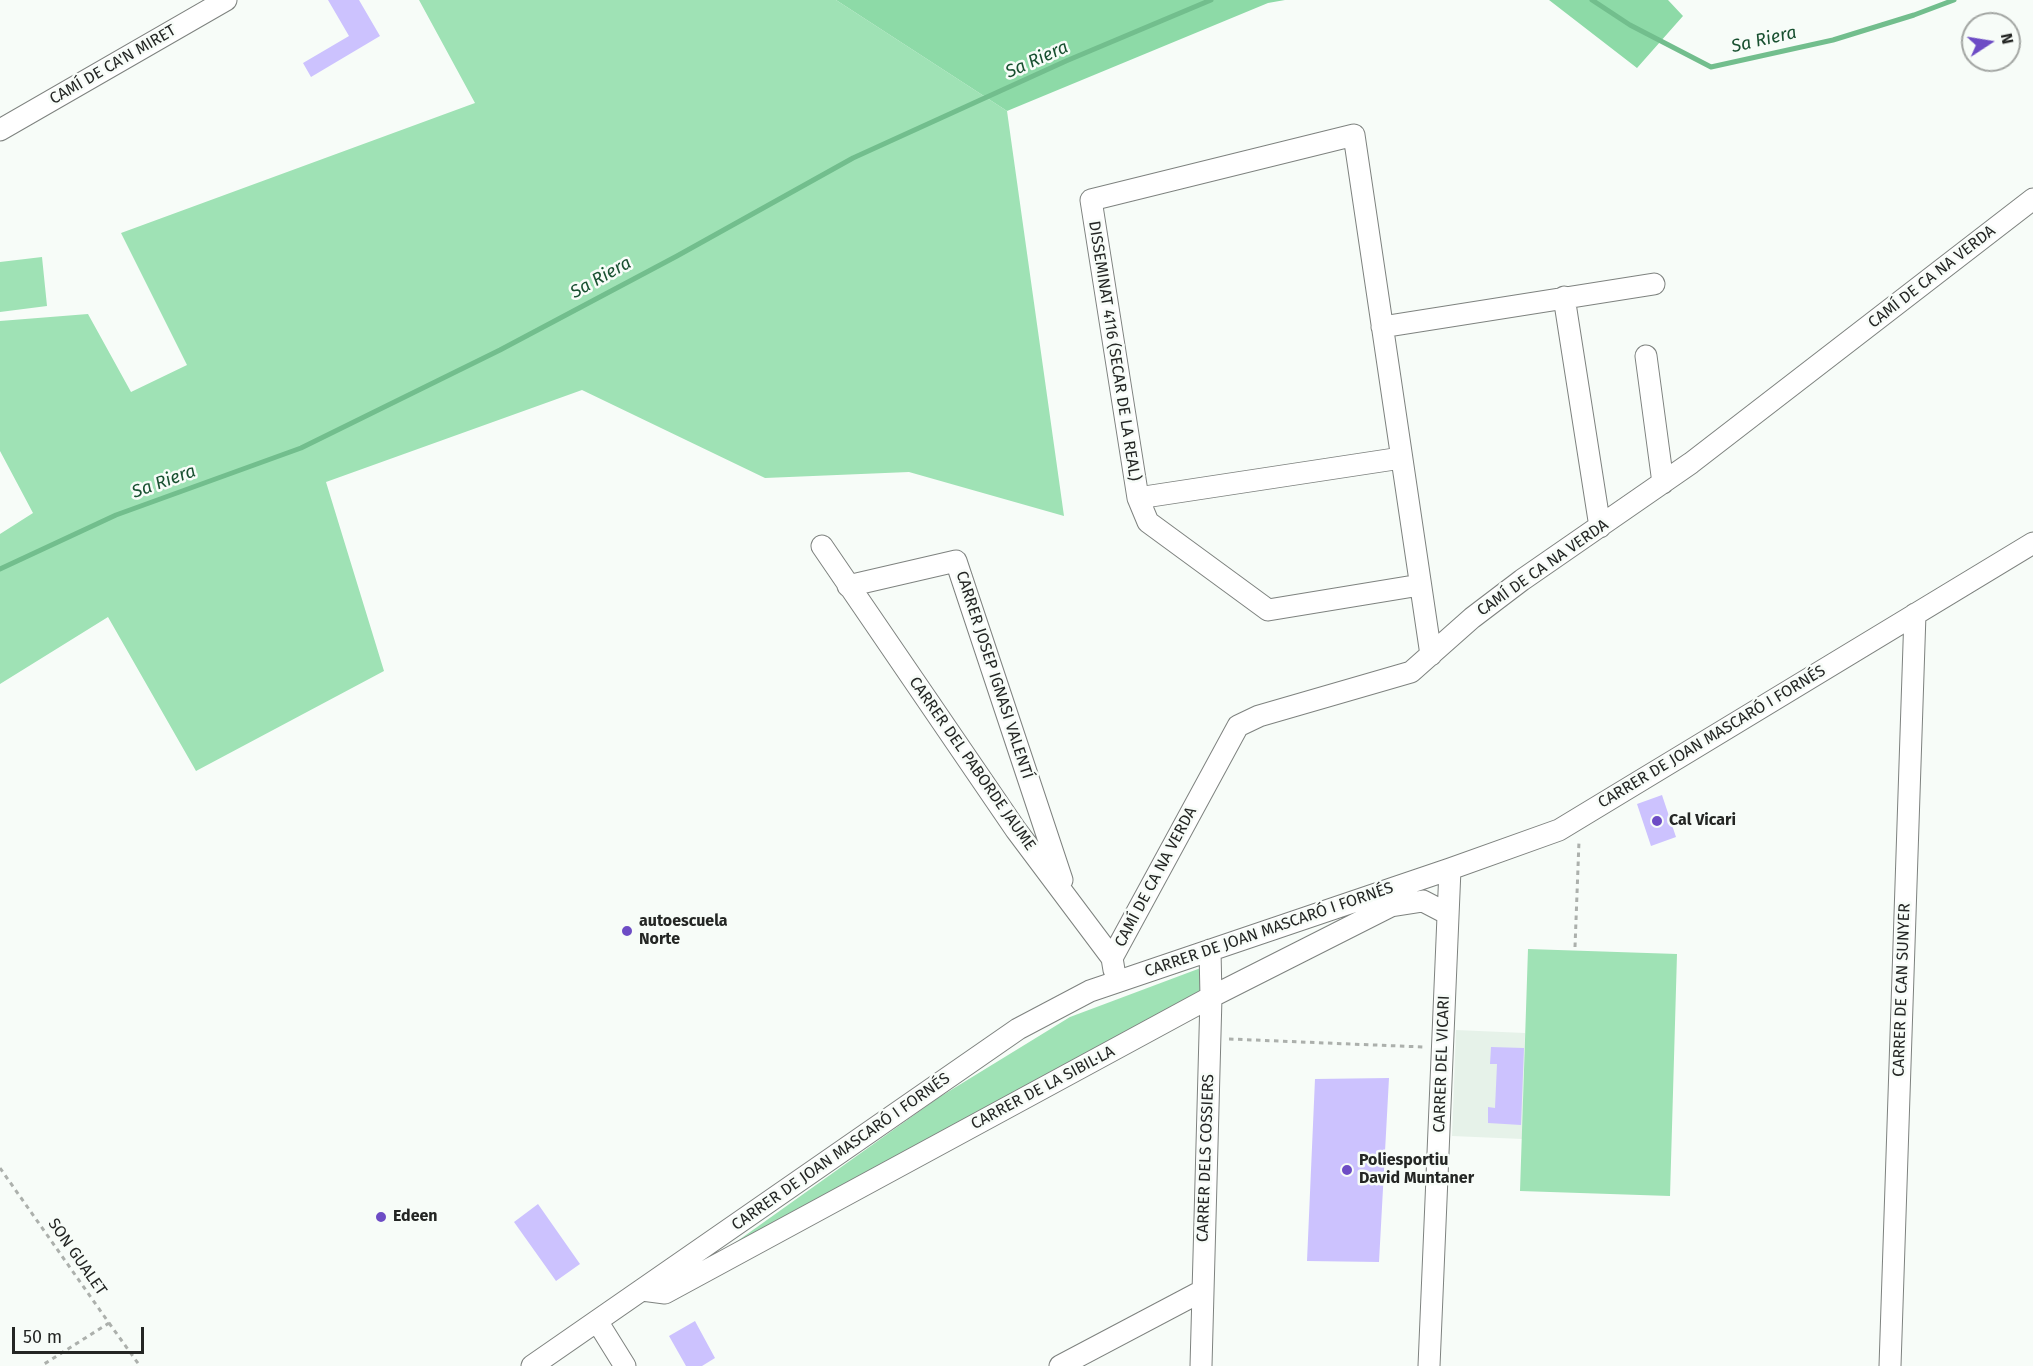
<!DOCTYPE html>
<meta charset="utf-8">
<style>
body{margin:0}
#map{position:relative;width:2033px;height:1366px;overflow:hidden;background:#f7fcf8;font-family:"Fira Sans",sans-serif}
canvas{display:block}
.north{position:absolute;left:1961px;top:12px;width:60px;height:60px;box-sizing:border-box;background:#f7fcf8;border:2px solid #a3a6a3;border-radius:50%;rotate:78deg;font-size:16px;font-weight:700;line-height:24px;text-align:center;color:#242624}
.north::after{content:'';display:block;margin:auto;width:21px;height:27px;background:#6d4cc5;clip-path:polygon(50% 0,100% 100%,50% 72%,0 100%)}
.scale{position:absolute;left:12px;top:1327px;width:132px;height:27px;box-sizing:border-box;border:3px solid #242624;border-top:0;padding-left:8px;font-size:18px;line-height:21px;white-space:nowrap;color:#242624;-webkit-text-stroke:4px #f7fcf8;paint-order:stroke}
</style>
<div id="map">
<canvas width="2033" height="1366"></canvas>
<div class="north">N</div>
<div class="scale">50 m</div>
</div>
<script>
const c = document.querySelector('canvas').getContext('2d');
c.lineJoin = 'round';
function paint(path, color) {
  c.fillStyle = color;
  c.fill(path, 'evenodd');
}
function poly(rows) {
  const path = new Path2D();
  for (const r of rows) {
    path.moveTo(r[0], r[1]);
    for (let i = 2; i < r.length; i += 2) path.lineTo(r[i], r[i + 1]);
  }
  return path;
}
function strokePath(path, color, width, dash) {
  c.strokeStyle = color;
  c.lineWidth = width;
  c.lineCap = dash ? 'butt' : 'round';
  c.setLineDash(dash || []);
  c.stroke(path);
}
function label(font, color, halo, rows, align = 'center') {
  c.font = font + ' "Fira Sans",sans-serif';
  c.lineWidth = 5;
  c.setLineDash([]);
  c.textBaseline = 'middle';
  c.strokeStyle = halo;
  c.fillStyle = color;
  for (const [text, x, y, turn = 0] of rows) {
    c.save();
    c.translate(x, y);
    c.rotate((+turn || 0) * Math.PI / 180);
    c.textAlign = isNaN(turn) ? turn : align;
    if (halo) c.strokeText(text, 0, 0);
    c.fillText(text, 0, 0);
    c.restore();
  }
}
const built = poly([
 [1456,1030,1525,1033,1522,1139,1452,1136]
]);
const green = poly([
 [419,0,836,0,1007,111,1064,516,909,472,765,478,582,390,326,482,384,671,196,771,108,617,0,684,0,534,33,513,0,451,0,321,88,314,131,392,187,365,121,233,475,103],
 [42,257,47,306,0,312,0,262],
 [1528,949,1677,954,1670,1196,1520,1191],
 [1206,966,1205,996,708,1262,938,1098,1070,1017]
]);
const forest = poly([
 [836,0,1285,0,1268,3,1007,111],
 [1549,0,1668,0,1683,16,1637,68]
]);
const stream = poly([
 [1592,0,1630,25,1711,67,1833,40,1914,15,1954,0],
 [0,569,116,515,301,448,500,350,677,256,853,158,1066,61,1211,0]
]);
const building = poly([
 [328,0,359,0,380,36,311,77,303,63,349,36],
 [1662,795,1676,837,1651,846,1637,804],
 [1491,1047,1524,1048,1521,1125,1488,1123,1488,1107,1495,1108,1497,1064,1490,1064],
 [1389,1078,1379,1262,1307,1261,1315,1079],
 [538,1204,580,1264,556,1281,514,1222],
 [695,1321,715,1358,702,1366,686,1366,669,1336]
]);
const path = poly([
 [1575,947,1579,841],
 [1229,1039,1423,1047],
 [0,1168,109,1323,41,1366],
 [109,1323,140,1366]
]);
const minor = poly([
 [0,130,226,0],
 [1564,297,1600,527],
 [1382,327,1654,284],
 [1646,356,1663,483],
 [1138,498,1401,458],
 [822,546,1016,830,1112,958,1114,970],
 [1420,585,1268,610,1148,522,1138,498,1091,200,1354,135,1431,655],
 [848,586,956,561,1062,880],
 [1112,958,1238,726,1259,716,1411,672,1472,618,1522,580,1691,463,2033,199],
 [642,1290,665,1293,1211,997,1391,906,1423,901,1448,914],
 [597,1321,625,1366],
 [532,1366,1018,1029,1090,991,1450,869,1559,830,2033,543],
 [1060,1366,1202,1291],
 [1201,1366,1211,997,1210,950],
 [1429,1366,1450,869],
 [1890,1366,1915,614]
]);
const markers = [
 [1657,821,6,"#6d4cc5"],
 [627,931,6,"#6d4cc5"],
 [1347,1170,6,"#6d4cc5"],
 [381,1217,6,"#6d4cc5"]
];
const streetNames = [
 ["CAMÍ DE CA'N MIRET",113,65,-30],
 ["CAMÍ DE CA NA VERDA",1932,277,-38],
 ["DISSEMINAT 4116 (SECAR DE LA REAL)",1114,351,81],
 ["CAMÍ DE CA NA VERDA",1543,568,-35],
 ["CARRER JOSEP IGNASI VALENTÍ",994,675,72],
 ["CARRER DE JOAN MASCARÓ I FORNÉS",1712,737,-31],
 ["CARRER DEL PABORDE JAUME",972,764,55],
 ["CAMÍ DE CA NA VERDA",1156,877,-62],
 ["CARRER DE JOAN MASCARÓ I FORNÉS",1269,930,-19],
 ["CARRER DE CAN SUNYER",1902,990,-88],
 ["CARRER DEL VICARI",1442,1064,-88],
 ["CARRER DE LA SIBIL·LA",1043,1088,-28],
 ["CARRER DE JOAN MASCARÓ I FORNÉS",841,1152,-35],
 ["CARRER DELS COSSIERS",1206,1158,-88],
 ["SON GUALET",77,1257,55]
];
const poiNames = [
 ["Cal Vicari",1669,821],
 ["autoescuela",639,922],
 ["Norte",639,940],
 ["Poliesportiu",1359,1161],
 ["David Muntaner",1359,1179],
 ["Edeen",393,1217]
];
const waterNames = [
 ["Sa Riera",1764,40,-13],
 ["Sa Riera",1037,60,-24],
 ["Sa Riera",601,278,-29],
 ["Sa Riera",164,482,-20]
];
paint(built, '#e6f2e9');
paint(green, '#9fe2b5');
paint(forest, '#8ddaa7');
strokePath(stream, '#72be8d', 5);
paint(building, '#ccc2fe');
strokePath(minor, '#7e827f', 23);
strokePath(path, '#acb0ac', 3, [4.5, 4.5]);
strokePath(minor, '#fff', 21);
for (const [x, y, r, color] of markers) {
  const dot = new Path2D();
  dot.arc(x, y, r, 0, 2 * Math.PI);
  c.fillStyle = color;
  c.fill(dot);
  strokePath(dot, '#f7fcf8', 2);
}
label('16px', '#242624', '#f7fcf8', streetNames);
label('bold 16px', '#242624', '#f7fcf8', poiNames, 'left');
label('italic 18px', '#185030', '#f7fcf8', waterNames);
</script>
